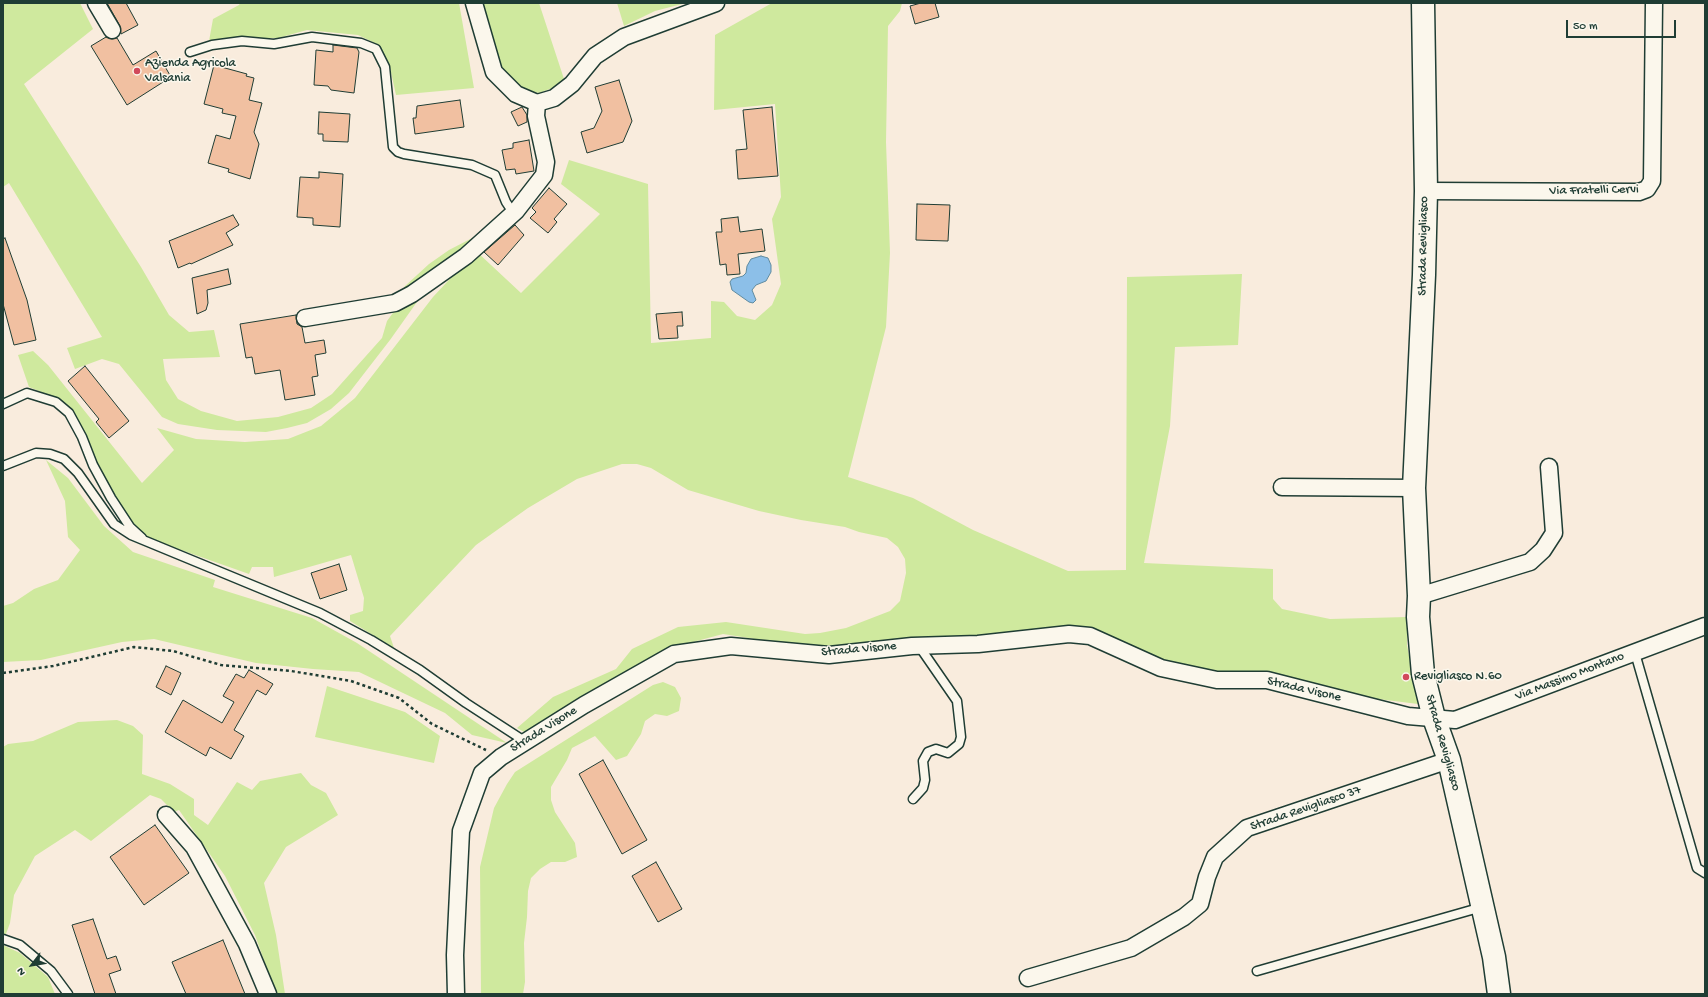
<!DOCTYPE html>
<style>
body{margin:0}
#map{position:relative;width:1708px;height:997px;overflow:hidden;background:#f9ecdd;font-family:"Gochi Hand",sans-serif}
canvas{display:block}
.frame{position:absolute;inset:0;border:4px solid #1f3d34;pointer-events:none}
.north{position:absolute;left:12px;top:945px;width:40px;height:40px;-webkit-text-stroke:3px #fbf7ec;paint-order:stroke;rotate:239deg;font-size:11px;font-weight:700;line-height:16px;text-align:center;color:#1f3d34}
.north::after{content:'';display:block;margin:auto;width:14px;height:18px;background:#1f3d34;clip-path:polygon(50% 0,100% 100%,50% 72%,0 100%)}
.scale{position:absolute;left:1566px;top:20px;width:110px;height:18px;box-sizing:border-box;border:2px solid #1f3d34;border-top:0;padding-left:5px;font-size:12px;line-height:14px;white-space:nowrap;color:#1f3d34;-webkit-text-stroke:3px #fbf7ec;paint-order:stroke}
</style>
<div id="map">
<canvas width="1708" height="997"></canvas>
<div class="frame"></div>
<div class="north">N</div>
<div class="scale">50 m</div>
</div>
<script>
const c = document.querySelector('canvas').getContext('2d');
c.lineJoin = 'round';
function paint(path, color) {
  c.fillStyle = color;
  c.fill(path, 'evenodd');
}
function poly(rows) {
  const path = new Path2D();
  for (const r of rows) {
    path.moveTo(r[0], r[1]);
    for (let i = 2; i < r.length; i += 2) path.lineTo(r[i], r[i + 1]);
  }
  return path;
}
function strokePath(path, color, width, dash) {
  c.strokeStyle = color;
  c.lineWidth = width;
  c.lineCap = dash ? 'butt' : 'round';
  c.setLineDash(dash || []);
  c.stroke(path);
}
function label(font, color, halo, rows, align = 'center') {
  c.font = font + ' "Gochi Hand",sans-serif';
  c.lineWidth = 3;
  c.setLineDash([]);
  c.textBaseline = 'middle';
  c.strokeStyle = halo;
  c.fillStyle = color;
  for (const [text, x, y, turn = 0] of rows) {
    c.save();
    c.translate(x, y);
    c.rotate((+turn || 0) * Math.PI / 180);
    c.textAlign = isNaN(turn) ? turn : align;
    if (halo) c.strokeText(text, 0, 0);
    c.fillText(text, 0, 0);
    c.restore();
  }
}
const green = poly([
 [3,3,80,3,93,29,24,84,141,267,169,315,189,332,214,330,220,357,163,359,166,380,178,399,201,411,237,421,278,417,311,408,332,394,382,338,387,321,398,306,429,285,390,340,349,393,331,409,307,423,287,428,266,432,217,430,178,424,162,417,119,364,102,359,75,369,67,348,102,337,9,183,3,187],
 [240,3,459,3,474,88,396,95,390,68,379,45,358,35,307,30,278,38,239,38,209,41,213,19,239,5],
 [481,3,539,3,564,79,558,86,539,93,521,89,502,70],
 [617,3,686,3,655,11,624,26],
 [772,3,902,3,900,11,888,26,886,142,890,253,886,327,848,477,913,498,973,530,1068,571,1126,570,1127,277,1242,274,1238,345,1175,347,1170,426,1144,563,1273,569,1273,599,1282,609,1330,619,1407,617,1407,645,1418,704,1362,697,1164,664,1092,629,971,640,825,650,723,634,678,646,528,734,517,728,553,697,616,669,632,649,678,627,726,622,805,634,820,633,846,628,890,611,900,601,906,573,905,559,898,547,887,538,859,532,845,527,801,520,759,511,688,490,651,468,637,464,622,464,577,479,528,508,476,545,390,636,394,648,350,621,350,615,363,611,364,598,351,555,274,577,273,567,252,567,249,574,150,539,133,526,114,496,74,415,51,396,29,387,18,355,33,351,48,365,142,483,174,450,157,428,196,439,245,442,288,439,321,426,355,398,433,297,476,251,521,293,600,214,561,184,569,160,648,184,651,343,711,338,711,301,724,302,737,316,755,320,772,305,781,284,772,219,781,197,775,104,714,110,715,35],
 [486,233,403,295,404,287,429,264,449,250,478,235],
 [46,460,68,478,104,526,133,552,215,580,213,587,312,618,357,643,507,743,472,735,445,713,359,672,313,669,256,663,154,639,122,642,41,660,3,662,3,606,13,603,34,589,58,580,80,550,68,537,65,501],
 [663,682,675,687,681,698,679,711,667,716,655,714,645,721,641,734,627,756,616,760,595,736,572,748,567,760,551,787,551,800,555,812,575,843,577,857,565,862,551,862,540,869,531,878,528,891,527,917,524,943,525,982,523,994,481,994,480,867,494,808,507,784,515,772,653,685],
 [327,686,405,712,440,736,434,763,315,737],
 [117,720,133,726,143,735,142,774,170,784,194,799,194,815,208,825,237,782,252,790,260,781,301,773,311,785,326,793,338,815,286,847,264,883,276,935,285,994,276,994,255,935,225,876,179,810,174,812,161,799,150,795,91,841,75,830,35,856,14,895,10,923,3,942,3,747,8,744,33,741,78,722],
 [3,945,20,953,48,977,55,994,3,994]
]);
const water = poly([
 [761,256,768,258,771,265,771,272,766,281,756,285,752,290,756,300,753,303,749,302,732,290,730,282,732,279,743,276,746,273,747,266,751,259,761,256]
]);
const building = poly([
 [107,3,126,3,138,25,121,34,120,26,107,3],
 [921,3,935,3,939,17,915,24,910,6,921,3],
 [106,37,112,39,117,38,133,65,156,51,171,77,127,105,91,46,106,37],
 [333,45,357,48,359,52,354,93,331,90,328,86,314,85,316,50,333,52,333,45],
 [214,65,247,74,246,76,254,78,249,100,262,103,254,132,259,144,250,179,228,172,229,169,208,163,216,135,230,139,236,116,222,113,223,109,204,104,214,65],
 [619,80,632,121,623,142,587,153,581,132,594,128,602,111,595,87,619,80],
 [460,100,464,127,415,134,413,118,416,118,417,106,460,100],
 [522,107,527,115,527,122,518,126,511,112,522,107],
 [772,107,778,176,738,179,736,150,747,149,743,110,772,107],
 [319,112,350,114,348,142,323,141,323,134,318,134,319,112],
 [529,140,534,171,516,174,515,169,506,170,502,150,513,148,513,143,529,140],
 [319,172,343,174,340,227,313,225,313,218,297,217,300,177,319,178,319,172],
 [549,188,567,204,554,219,557,222,548,233,530,218,536,212,532,208,549,188],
 [917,204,950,205,948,241,916,240,917,204],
 [233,215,239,225,226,233,233,245,191,264,190,263,178,268,169,241,233,215],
 [738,217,740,232,762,229,765,251,738,254,740,274,727,275,726,264,720,265,716,232,722,232,721,219,738,217],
 [515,225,524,235,498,265,484,252,515,225],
 [5,238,27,300,36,340,14,345,3,304,3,239,5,238],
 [228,269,231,284,207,290,208,303,206,310,197,314,192,278,228,269],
 [682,312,683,326,677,326,678,338,659,339,656,314,682,312],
 [296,315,297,324,302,327,305,343,324,340,326,353,315,355,318,376,312,377,315,395,285,400,280,370,255,374,252,357,246,358,240,324,296,315],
 [85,366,129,421,109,438,96,422,99,419,68,381,85,366],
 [339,564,347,590,320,599,311,573,339,564],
 [166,666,181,673,171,695,156,687,166,666],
 [249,670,273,684,266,695,257,690,234,730,244,736,231,759,210,747,206,756,165,732,183,700,222,723,234,702,223,696,236,674,244,678,249,670],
 [603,760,647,840,622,854,579,774,603,760],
 [155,825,189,873,144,905,110,857,155,825],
 [656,862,682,909,658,922,632,876,656,862],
 [93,919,107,959,116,956,121,970,109,974,116,994,95,994,72,925,93,919],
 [223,940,245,994,186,994,172,962,223,940]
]);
const path = poly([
 [3,673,53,666,134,647,173,651,221,665,291,671,351,681,399,698,432,724,486,750]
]);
const lane = poly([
 [190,52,212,45,242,41,274,44,312,37,361,43,376,49,385,67,393,147,398,152,404,154,472,165,495,175,506,202,510,208,516,211],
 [3,404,27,393,56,402,69,413,82,437,93,465,111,498,130,527,142,538],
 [3,466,36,453,50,454,64,459,78,473,114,524,131,535,320,613,371,640,420,670,466,703,526,742],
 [1635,653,1697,868,1705,873],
 [913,799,923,788,925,780,923,761,928,752,936,749,948,753,959,744,961,737,957,701,919,646],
 [3,939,20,945,51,971,68,994],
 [1257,971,1482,907]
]);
const street = poly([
 [96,3,112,30],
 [474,3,494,72,516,94,537,103,554,98,572,84,595,56,624,37,716,3],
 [1426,191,1639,192,1647,189,1652,181,1654,3],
 [305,318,395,303,412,294,466,256,516,211,544,175,546,162,536,116,537,103],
 [1282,487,1414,488],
 [1419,596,1530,562,1543,550,1554,533,1549,467],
 [166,815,194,847,247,944,268,994],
 [1028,978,1131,948,1184,917,1200,904,1207,877,1215,857,1247,828,1449,760],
 [456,994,455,955,461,831,482,773,501,757,584,705,674,654,731,646,829,655,912,646,978,644,1069,634,1090,636,1161,668,1217,680,1267,680,1408,716,1455,720,1705,626]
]);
const secondary = poly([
 [1423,3,1426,191,1424,275,1414,488,1419,596,1418,617,1423,674,1434,718,1449,760,1494,957,1499,994]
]);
const markers = [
 [137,71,4,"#d1495b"],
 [1406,677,4,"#d1495b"]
];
const poiNames = [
 ["Azienda Agricola",145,64],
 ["Valsania",145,79],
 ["Revigliasco N.60",1414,677]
];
const streetNames = [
 ["Via Fratelli Cervi",1594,191,-1],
 ["Strada Revigliasco",1424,246,-89],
 ["Strada Visone",859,650,-5],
 ["Via Massimo Montano",1570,677,-21],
 ["Strada Visone",1304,690,13],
 ["Strada Visone",544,730,-32],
 ["Strada Revigliasco",1442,743,74],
 ["Strada Revigliasco 37",1306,809,-19]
];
paint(green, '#cfe99e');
paint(water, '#8cbfe8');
strokePath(water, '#608ba0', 1);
paint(building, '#f1c0a1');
strokePath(building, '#1f3d34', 1);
strokePath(lane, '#1f3d34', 11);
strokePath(street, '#1f3d34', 19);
strokePath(secondary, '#1f3d34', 25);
strokePath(path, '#1f3d34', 2.5, [3, 3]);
strokePath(lane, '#fbf7ec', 8);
strokePath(street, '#fbf7ec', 16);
strokePath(secondary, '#fbf7ec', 22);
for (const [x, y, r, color] of markers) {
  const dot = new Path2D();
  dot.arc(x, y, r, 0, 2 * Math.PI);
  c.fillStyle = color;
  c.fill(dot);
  strokePath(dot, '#fbf7ec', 1.5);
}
label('13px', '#1f3d34', '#fbf7ec', poiNames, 'left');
label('13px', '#1f3d34', '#fbf7ec', streetNames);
</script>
